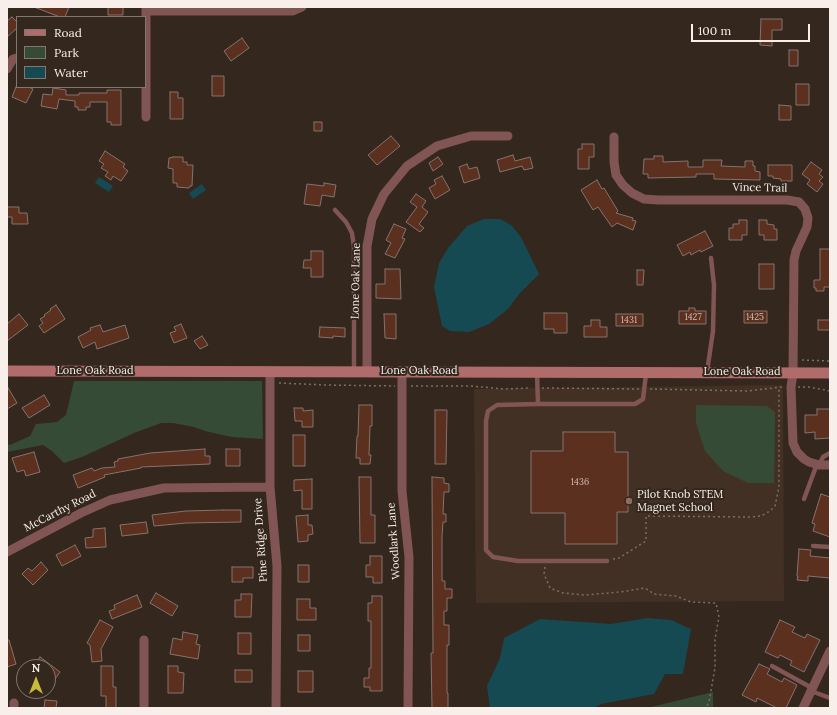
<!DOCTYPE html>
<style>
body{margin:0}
#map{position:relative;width:837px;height:715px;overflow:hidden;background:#34271e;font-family:Lora,serif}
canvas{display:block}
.frame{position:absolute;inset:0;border:8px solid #f8efea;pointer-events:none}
.legend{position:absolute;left:16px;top:16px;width:130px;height:72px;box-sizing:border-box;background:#34271e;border:1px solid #827770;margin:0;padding:5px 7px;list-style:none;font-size:12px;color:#f8efea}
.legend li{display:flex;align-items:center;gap:8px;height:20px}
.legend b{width:20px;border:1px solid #827770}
.north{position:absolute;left:16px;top:659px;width:40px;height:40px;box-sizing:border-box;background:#34271e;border:1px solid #827770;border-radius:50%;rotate:0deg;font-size:11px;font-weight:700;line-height:16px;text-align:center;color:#f8efea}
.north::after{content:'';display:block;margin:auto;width:14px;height:18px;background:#c7bb3c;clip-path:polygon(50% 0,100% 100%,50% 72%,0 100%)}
.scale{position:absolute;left:691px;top:24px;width:119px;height:18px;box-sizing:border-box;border:2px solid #f8efea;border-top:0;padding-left:5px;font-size:12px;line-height:14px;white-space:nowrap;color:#f8efea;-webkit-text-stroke:3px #34271e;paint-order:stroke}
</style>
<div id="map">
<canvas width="837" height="715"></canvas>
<div class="frame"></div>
<ul class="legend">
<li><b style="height:5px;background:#b06b6b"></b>Road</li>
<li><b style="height:11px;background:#364b36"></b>Park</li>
<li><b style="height:11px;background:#154a53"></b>Water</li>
</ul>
<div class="north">N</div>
<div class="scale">100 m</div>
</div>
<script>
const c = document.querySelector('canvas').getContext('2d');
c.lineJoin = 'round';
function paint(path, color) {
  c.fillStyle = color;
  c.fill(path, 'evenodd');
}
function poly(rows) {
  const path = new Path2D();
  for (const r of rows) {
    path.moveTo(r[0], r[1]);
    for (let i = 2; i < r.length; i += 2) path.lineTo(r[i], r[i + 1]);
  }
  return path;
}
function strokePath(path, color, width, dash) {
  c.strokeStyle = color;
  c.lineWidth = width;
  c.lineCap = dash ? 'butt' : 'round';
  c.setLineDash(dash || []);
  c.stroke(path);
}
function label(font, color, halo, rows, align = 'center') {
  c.font = font + ' Lora,serif';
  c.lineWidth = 4;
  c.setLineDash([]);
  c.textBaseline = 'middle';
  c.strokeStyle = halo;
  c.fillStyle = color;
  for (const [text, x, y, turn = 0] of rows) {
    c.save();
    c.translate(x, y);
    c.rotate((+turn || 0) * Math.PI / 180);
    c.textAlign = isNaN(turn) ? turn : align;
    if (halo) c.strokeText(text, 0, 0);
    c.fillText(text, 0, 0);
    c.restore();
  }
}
const built = poly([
 [783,385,784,601,476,603,474,389]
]);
const green = poly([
 [74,381,262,381,263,439,232,437,205,431,194,427,173,423,161,423,134,433,82,457,64,463,52,451,43,445,7,452,7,444,10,445,30,436,36,424,57,422,66,415],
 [696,405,767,406,775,412,774,483,748,483,723,471,705,451,696,423],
 [713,692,713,708,647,708]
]);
const water = poly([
 [99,177,113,186,109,192,95,183],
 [202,184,206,190,193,199,189,193],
 [484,219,500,219,511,225,521,237,539,274,520,293,508,309,489,324,469,332,450,331,442,326,434,287,439,263,448,248,467,226],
 [648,618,671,620,691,629,683,674,665,674,654,694,601,704,594,708,490,708,487,686,500,658,504,638,540,619,611,624]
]);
const building = poly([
 [34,7,69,7,65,17,60,17,34,7],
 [108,7,123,7,123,15,108,15,108,7],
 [12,17,17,22,17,28,7,37,7,21,12,17],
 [761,19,782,19,782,30,772,30,772,46,760,45,761,19],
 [242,38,249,48,231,61,224,51,242,38],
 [789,50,798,50,798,66,789,66,789,50],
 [212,76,224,76,224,96,212,96,212,76],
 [796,84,809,84,809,105,796,105,796,84],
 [16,87,29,87,33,89,26,103,12,97,16,87],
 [53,88,66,90,66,95,79,95,79,93,107,93,107,90,121,90,121,125,111,125,111,122,107,122,107,102,90,102,90,107,86,107,86,110,78,110,78,107,75,107,75,101,59,99,57,109,41,106,43,94,52,95,53,88],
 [170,92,178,92,178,98,183,98,183,119,170,119,170,92],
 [779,105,791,106,791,120,779,120,779,105],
 [314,122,322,122,322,131,314,131,314,122],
 [391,136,400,146,377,165,368,155,391,136],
 [582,144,594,144,594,157,589,157,589,169,578,169,578,149,582,149,582,144],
 [105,151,125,164,123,167,128,171,121,181,113,176,111,180,105,176,108,172,101,168,104,164,99,161,105,151],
 [513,155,515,161,530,157,533,168,524,170,522,166,500,172,497,160,513,155],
 [654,156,663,156,663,162,688,161,688,167,703,167,703,160,722,160,721,166,745,167,745,161,753,161,753,166,755,166,755,171,760,172,760,180,714,179,714,174,696,174,696,177,648,178,648,174,643,174,644,159,654,159,654,156],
 [173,157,183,157,183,162,187,162,187,165,193,165,192,186,190,186,189,188,177,187,177,183,173,183,173,169,168,168,169,158,173,157],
 [438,157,443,164,433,171,429,163,438,157],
 [811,162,822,170,819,174,823,177,819,181,823,184,817,192,807,184,810,180,802,174,811,162],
 [467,164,469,169,477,167,480,178,464,183,459,167,467,164],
 [768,165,792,165,792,181,781,181,781,179,773,178,773,176,768,176,768,165],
 [442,176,450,190,435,199,429,188,436,184,434,180,442,176],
 [597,180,602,189,604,188,618,211,616,213,633,218,632,220,636,221,633,230,617,223,612,227,598,207,593,210,581,190,597,180],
 [324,183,336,185,334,197,322,195,320,206,304,204,307,184,324,186,324,183],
 [416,194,426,201,422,207,428,212,419,224,424,228,420,232,406,222,417,207,410,202,416,194],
 [7,207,19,207,19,213,27,213,28,224,12,224,12,217,7,217,7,207],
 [739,220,747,220,747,235,742,235,742,240,729,240,729,228,733,228,733,224,739,224,739,220],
 [759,220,767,220,767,224,774,225,774,229,777,229,777,240,764,240,764,235,759,235,759,220],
 [394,224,406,229,402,238,405,239,395,258,385,254,391,243,386,240,394,224],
 [705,231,713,246,701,252,700,250,691,255,690,252,683,256,677,245,705,231],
 [820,249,830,249,830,287,824,287,824,291,816,291,816,288,814,288,814,280,820,280,820,249],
 [311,251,323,251,323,277,311,277,311,268,303,268,304,260,311,260,311,251],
 [759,264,774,264,774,289,759,289,759,264],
 [385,269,400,269,401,299,376,298,376,284,385,284,385,269],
 [637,270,644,270,643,285,637,285,637,270],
 [56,305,65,319,44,333,39,326,43,323,40,319,45,316,44,315,51,310,50,309,56,305],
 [689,308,695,308,695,311,706,311,706,324,679,324,679,311,689,311,689,308],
 [744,311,767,311,767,323,744,323,744,311],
 [544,313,567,313,567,333,554,333,554,329,544,329,544,313],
 [19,314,28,325,7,341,7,324,19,314],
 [384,314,396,314,396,339,385,338,384,314],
 [616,314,643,314,643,326,616,326,616,314],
 [591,320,600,320,600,327,607,327,607,337,584,337,584,326,591,326,591,320],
 [818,320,830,320,830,330,818,330,818,320],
 [181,324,187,338,174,343,170,333,176,331,174,327,181,324],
 [100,325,103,332,125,325,129,338,97,349,95,342,83,348,78,337,91,330,90,328,100,325],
 [320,327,345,328,345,337,333,336,333,338,319,337,320,327],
 [202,336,208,345,200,349,194,341,202,336],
 [7,386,17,403,7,409,7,386],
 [44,395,50,405,29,418,22,408,44,395],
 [359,405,372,405,372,426,370,426,369,455,371,455,370,464,360,464,360,458,356,458,357,436,358,436,359,405],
 [294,408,303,408,303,411,313,410,313,427,302,427,302,421,295,421,294,408],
 [817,409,830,409,830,438,815,439,815,432,805,433,805,415,817,415,817,409],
 [435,410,447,410,446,464,435,464,435,410],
 [563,432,615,432,615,452,628,452,628,512,617,512,617,544,565,544,565,513,531,513,531,451,563,451,563,432],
 [293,435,305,435,305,466,293,466,293,435],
 [205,449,205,456,210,456,210,464,141,467,141,468,104,475,105,477,78,488,73,475,92,468,94,471,102,468,115,467,114,462,118,461,118,459,150,453,205,449],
 [226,449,240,449,240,466,226,466,226,449],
 [34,452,40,472,26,476,24,470,17,472,12,458,34,452],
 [359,477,371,477,371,515,375,515,375,543,360,543,359,477],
 [432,477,444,478,444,483,449,484,449,492,444,492,443,514,446,514,446,522,443,522,442,537,442,581,445,581,445,589,452,589,452,598,447,598,447,611,444,611,444,625,449,625,449,645,447,645,447,693,448,693,448,708,432,708,431,653,433,653,432,477],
 [312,479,312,509,302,509,302,490,294,491,294,480,312,479],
 [821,494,830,497,830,537,813,531,815,524,812,523,821,494],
 [223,510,241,510,241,522,186,523,154,526,152,515,186,511,223,510],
 [308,515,308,525,312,525,313,534,308,535,308,541,298,542,296,516,308,515],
 [146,522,148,533,122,536,120,525,146,522],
 [105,528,106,547,86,548,85,538,93,537,93,529,105,528],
 [75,545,81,556,62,566,56,555,75,545],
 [799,549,811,550,810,556,830,558,830,578,808,576,808,581,797,580,798,576,797,576,799,549],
 [370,556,382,556,382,583,373,583,373,577,366,577,366,565,370,565,370,556],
 [41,562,48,570,33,585,22,574,28,568,32,571,41,562],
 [298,565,309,565,309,582,298,582,298,565],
 [232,567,253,567,253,578,243,578,243,582,232,582,232,567],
 [156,593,178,606,172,616,150,603,156,593],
 [241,594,252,594,251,617,235,617,235,600,241,600,241,594],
 [137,595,142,607,112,619,109,611,115,609,114,605,137,595],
 [372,596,382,596,382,691,370,691,370,687,364,687,364,678,369,678,369,668,371,668,371,621,368,621,368,603,372,603,372,596],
 [297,599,310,599,310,608,316,608,316,620,297,620,297,599],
 [100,620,113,627,101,649,102,661,92,662,90,645,87,643,100,620],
 [780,620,795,627,792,632,805,638,807,634,820,640,804,672,790,665,792,661,780,655,778,658,765,652,780,620],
 [183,632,198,635,196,644,200,645,198,659,170,654,173,638,182,640,183,632],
 [238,633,251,633,251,654,238,654,238,633],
 [298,635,310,635,310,651,298,651,298,635],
 [7,640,9,640,16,664,7,667,7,640],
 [40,657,60,672,48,689,48,667,33,667,40,657],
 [759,664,770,669,767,674,782,682,784,678,797,685,786,708,777,708,757,698,756,702,742,695,759,664],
 [101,666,113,666,113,687,116,687,116,708,106,708,106,696,101,696,101,666],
 [168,666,178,666,178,672,184,673,183,693,168,693,168,666],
 [235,670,252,670,252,682,235,682,235,670],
 [298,671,313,671,313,692,298,692,298,671],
 [45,700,57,701,56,708,44,708,45,700]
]);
const path = poly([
 [802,360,830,361],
 [279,383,325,385,395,386],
 [411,386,471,386,504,389,531,388],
 [798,387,809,387,830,391],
 [542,388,639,389],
 [650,389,747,391,782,387],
 [613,559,619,558,646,541,646,516,750,517,761,516,770,511,775,506,779,487,779,387],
 [545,567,544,574,550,588,563,593,585,595,620,592,645,588,654,594,676,596,691,602,716,603,719,617,715,639,715,668,709,702,706,708]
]);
const service = poly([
 [335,210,346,222,352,233,354,247,354,371],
 [707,372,713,331,714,285,711,258],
 [537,373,538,404],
 [819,465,823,457,830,453],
 [804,499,817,464],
 [813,546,830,547],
 [607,561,518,561,493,557,486,550,486,421,488,411,497,405,538,404,635,404,643,399,646,374],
 [772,666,812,688],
 [811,691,830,698]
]);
const minor = poly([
 [146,11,293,11,302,7],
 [7,69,13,59,17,58],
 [146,117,146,7],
 [614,137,614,162,616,175,623,185,632,193,644,199,658,200,787,200,799,202,805,209,808,218,807,227,796,251,794,260,793,373,791,387,793,443,797,452,804,459,809,462,819,465,830,465],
 [270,371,270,487,277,566,276,708],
 [367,371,367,246,372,219,384,194,407,166,437,146,471,136,508,136],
 [402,372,402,491,409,557,408,708],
 [7,552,81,513,110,500,164,488,270,487],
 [14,708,14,703],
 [144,708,144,640],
 [803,708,830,651]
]);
const secondary = poly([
 [7,371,830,373]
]);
const markers = [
 [629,501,4,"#8d6e63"]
];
const numberNames = [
 ["1427",693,317],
 ["1425",755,317],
 ["1431",629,320],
 ["1436",580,482]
];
const streetNames = [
 ["Vince Trail",760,188,1],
 ["Lone Oak Lane",356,281,-89],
 ["Lone Oak Road",95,371],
 ["Lone Oak Road",419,371],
 ["Lone Oak Road",742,372],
 ["McCarthy Road",60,511,-27],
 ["Pine Ridge Drive",261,540,-94],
 ["Woodlark Lane",394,541,-94]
];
const poiNames = [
 ["Pilot Knob STEM",637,495],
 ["Magnet School",637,508]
];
paint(built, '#433024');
paint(green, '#364b36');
paint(water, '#154a53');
paint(building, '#5c301f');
strokePath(building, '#85736d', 1);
strokePath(path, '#7b6f68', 1.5, [2, 3]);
strokePath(service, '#805554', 4.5);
strokePath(minor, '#805554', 9);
strokePath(secondary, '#b06b6b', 11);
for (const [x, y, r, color] of markers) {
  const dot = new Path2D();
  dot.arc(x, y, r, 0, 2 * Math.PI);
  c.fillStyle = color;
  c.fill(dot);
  strokePath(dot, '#34271e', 1.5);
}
label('9px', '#d1bfb7', null, numberNames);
label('11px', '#f8efea', '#34271e', streetNames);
label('11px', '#f8efea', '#34271e', poiNames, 'left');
</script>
